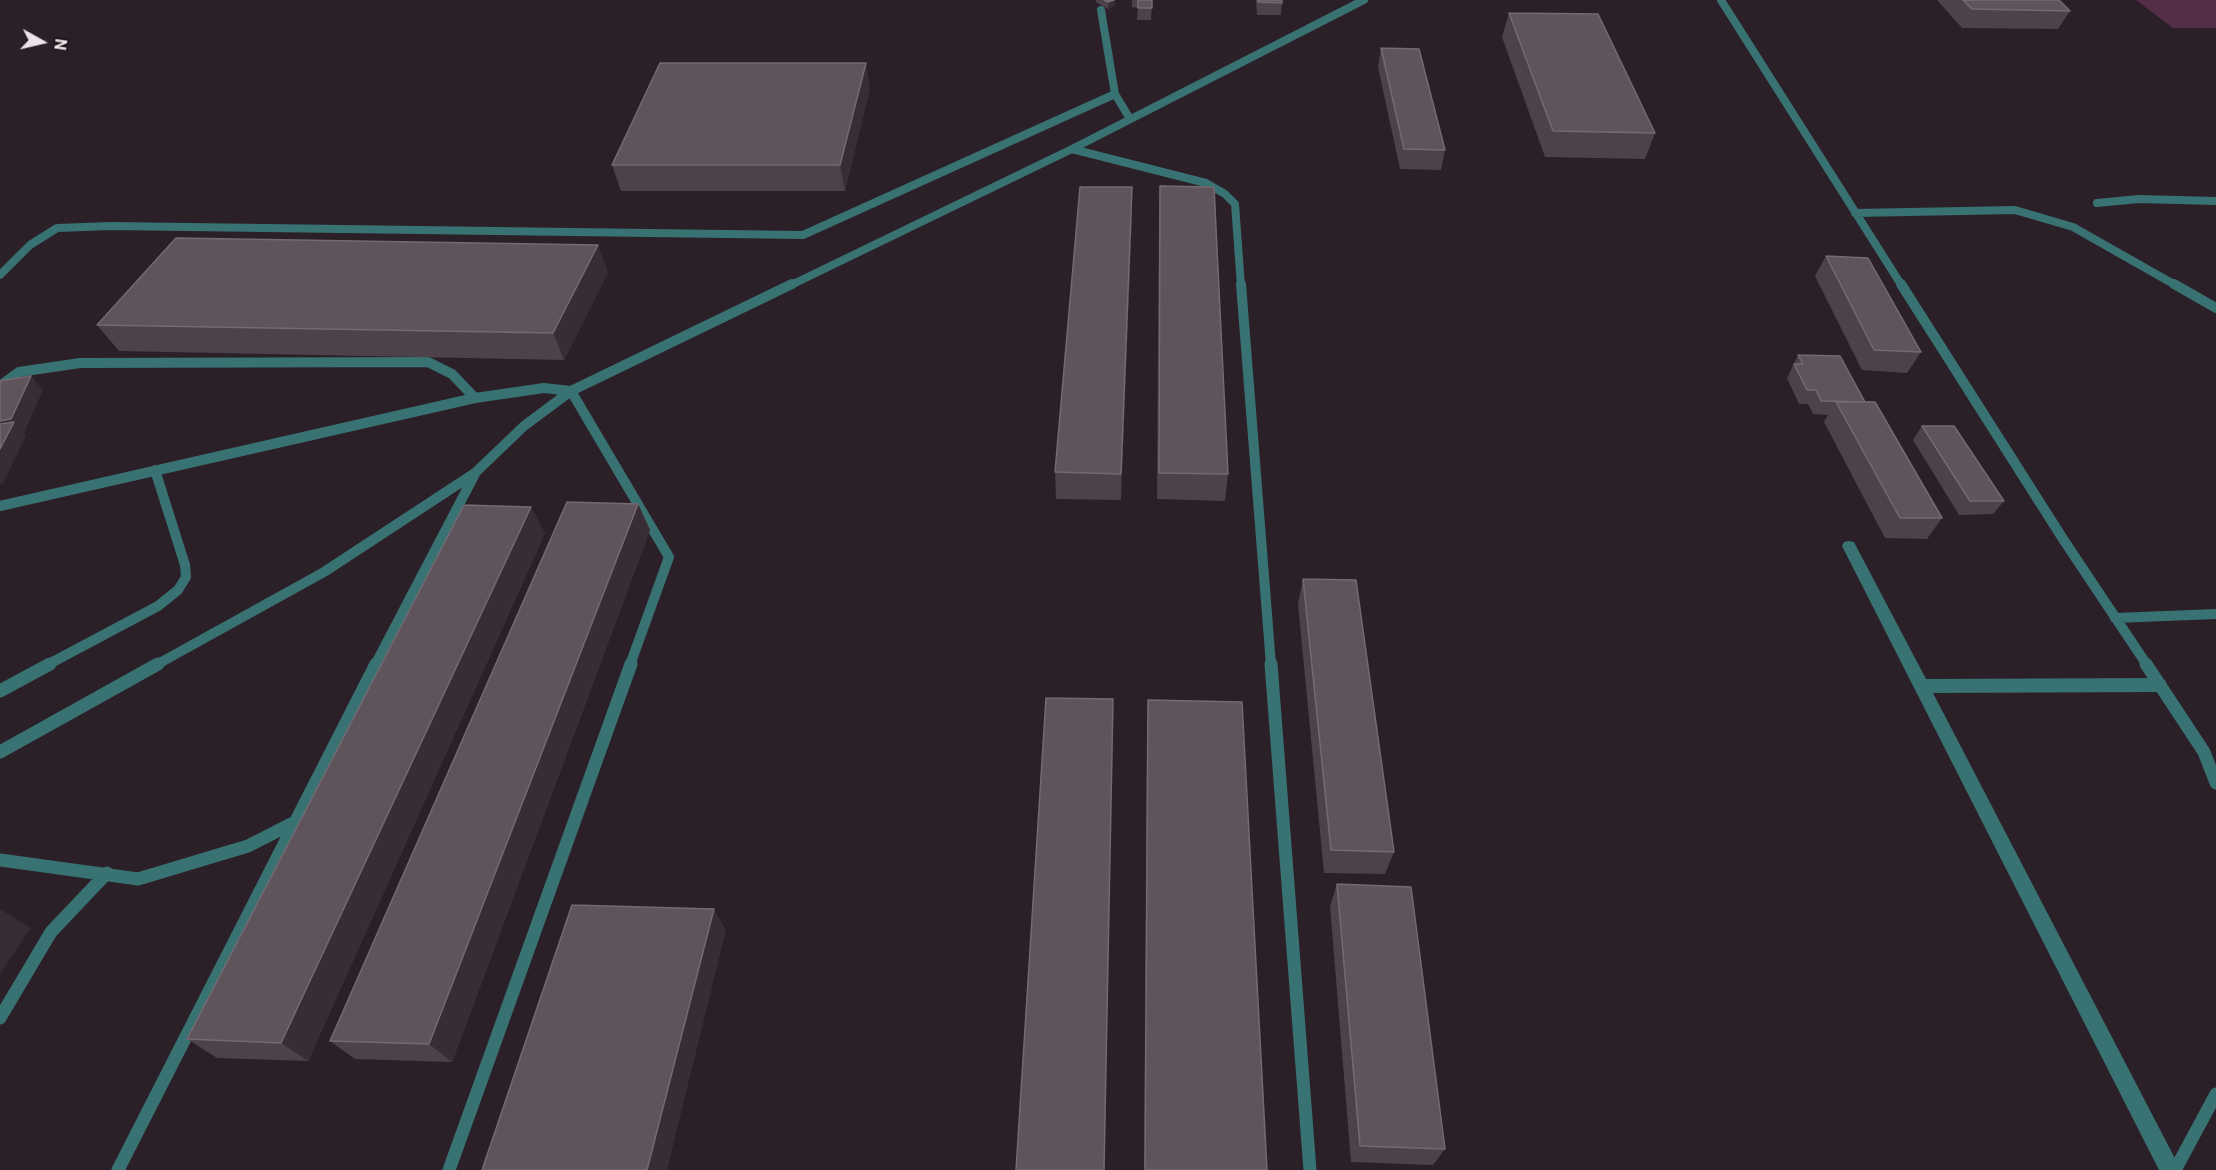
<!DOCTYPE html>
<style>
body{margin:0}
#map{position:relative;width:2216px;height:1170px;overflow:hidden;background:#2b2027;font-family:Roboto,sans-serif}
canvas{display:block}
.north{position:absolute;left:12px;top:12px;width:60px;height:60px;-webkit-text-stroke:4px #21171d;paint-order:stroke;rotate:98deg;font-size:16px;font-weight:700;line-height:24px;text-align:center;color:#ece4e8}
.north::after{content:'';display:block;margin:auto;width:21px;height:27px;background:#ece4e8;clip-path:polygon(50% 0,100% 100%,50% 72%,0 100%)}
</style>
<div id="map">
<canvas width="2216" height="1170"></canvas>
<div class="north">N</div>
</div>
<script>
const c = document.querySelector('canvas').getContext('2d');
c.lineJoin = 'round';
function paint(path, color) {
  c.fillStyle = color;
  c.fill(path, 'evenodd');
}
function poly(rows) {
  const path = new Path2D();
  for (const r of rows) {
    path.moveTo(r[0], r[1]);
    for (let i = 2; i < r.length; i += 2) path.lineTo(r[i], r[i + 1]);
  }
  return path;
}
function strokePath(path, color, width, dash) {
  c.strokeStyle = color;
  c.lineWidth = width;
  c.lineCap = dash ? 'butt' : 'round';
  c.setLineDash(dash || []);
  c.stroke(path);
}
const green = poly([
 [2136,0,2216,0,2216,28,2173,28]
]);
const serviceFar2 = poly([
 [1721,0,1902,286],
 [1101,10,1115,94,1130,119],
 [1072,149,1206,183,1225,194,1235,204,1241,286],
 [2097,203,2139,199,2216,201],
 [1855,213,2015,210,2073,227,2177,286],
 [0,275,30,245,57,228,111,226,803,235,1115,94],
 [789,286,1072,149,1364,0]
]);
const serviceFar1 = poly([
 [1241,284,1271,665],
 [1901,284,2063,539,2147,665],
 [2174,284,2216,308],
 [0,386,19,372,80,363,428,362,452,374,475,398],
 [0,506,475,398,544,388,571,391,669,557,630,665],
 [2115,618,2216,614],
 [47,665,158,606,178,590,186,577,185,565,155,470],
 [156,665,324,572,475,473],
 [375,665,476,472,524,426,571,391,792,284]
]);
const service = poly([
 [1271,664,1310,1170],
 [2146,664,2204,752,2216,783],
 [0,691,50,664],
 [0,752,158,664],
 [0,860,138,879,248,846,295,822],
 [0,1018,51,932,107,873],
 [118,1170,376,664],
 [449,1170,631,664],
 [2175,1170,2216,1094]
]);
const minor = poly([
 [1849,541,1854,542,1856,546,1926,679,2159,678,2165,680,2167,685,2165,690,2159,692,1933,693,2181,1170,2159,1170,1842,546,1844,542,1849,541]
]);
const wall = poly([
 [1096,0,1115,0,1115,6,1108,9,1096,2],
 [1132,0,1152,0,1151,20,1137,20,1138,8,1132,7],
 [1256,0,1282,0,1281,15,1257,15],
 [1937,0,2059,0,2070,11,2058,29,1962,28],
 [1509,13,1655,133,1645,159,1545,157,1502,37],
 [1381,48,1445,150,1441,170,1400,169,1378,67],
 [870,88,845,191,621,191,612,165],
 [1160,186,1228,474,1225,501,1157,499,1159,213],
 [1132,214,1121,500,1056,499,1055,472],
 [1826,256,1921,352,1907,373,1862,370,1815,276],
 [608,272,564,360,119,351,97,325],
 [1798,355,1865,402,1942,518,1927,539,1885,538,1824,422,1828,415,1813,414,1808,404,1799,404,1787,378],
 [1922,426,2004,501,1993,514,1959,515,1913,440],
 [638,504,650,530,452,1062,355,1059,330,1041],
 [545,533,308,1061,217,1058,187,1039],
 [1303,579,1394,852,1385,874,1324,873,1298,604],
 [1148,700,1267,1170,1144,1170,1147,724],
 [1337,884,1445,1149,1433,1165,1351,1162,1330,906]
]);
const shadedWall = poly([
 [1115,0,1115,6,1108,9,1108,2],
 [866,63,870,88,845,191,840,165],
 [1132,187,1132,214,1121,500,1121,474],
 [598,245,608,272,564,360,553,333],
 [31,376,43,390,24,433,26,436,3,483,0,484,0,421],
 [638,504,650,530,452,1062,429,1044],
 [531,507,545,533,308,1061,281,1043],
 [0,909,31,928,0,974],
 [714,909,726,930,667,1170,647,1170]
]);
const building = poly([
 [1104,0,1114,0,1108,2,1104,0],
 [1138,0,1152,0,1152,8,1138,8,1138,0],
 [1258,0,1282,0,1282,3,1258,2,1258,0],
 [1963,0,2059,0,2070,11,1972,9,1963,0],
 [1509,13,1598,14,1655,133,1553,131,1509,13],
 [1381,48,1419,49,1445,150,1404,149,1381,48],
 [660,63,866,63,840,165,612,165,660,63],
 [1160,186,1214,187,1228,474,1159,473,1160,186],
 [1080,187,1132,187,1121,474,1055,472,1080,187],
 [176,238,598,245,553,333,97,325,176,238],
 [1826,256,1868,258,1921,352,1874,350,1826,256],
 [1798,355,1840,356,1865,402,1821,401,1816,390,1807,390,1794,364,1803,364,1798,355],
 [31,376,11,419,0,421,0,381,31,376],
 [1836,402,1875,402,1942,518,1900,518,1836,402],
 [14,422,0,449,0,424,14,422],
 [1922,426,1954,426,2004,501,1970,501,1922,426],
 [567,502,638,504,429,1044,330,1041,567,502],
 [464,505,531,507,281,1043,187,1039,464,505],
 [1303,579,1356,580,1394,852,1331,850,1303,579],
 [1046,698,1113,699,1104,1170,1016,1170,1046,698],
 [1148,700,1242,702,1267,1170,1145,1170,1148,700],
 [1337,884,1411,887,1445,1149,1360,1146,1337,884],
 [572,905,714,909,647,1170,482,1170,572,905]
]);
paint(green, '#542d47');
strokePath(serviceFar2, '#397272', 8);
strokePath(serviceFar1, '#397272', 10);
strokePath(service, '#397272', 13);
paint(minor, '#397272');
paint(wall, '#4e424a');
paint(shadedWall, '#392d35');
paint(building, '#5f545b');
strokePath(building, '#756a71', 1.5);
</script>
